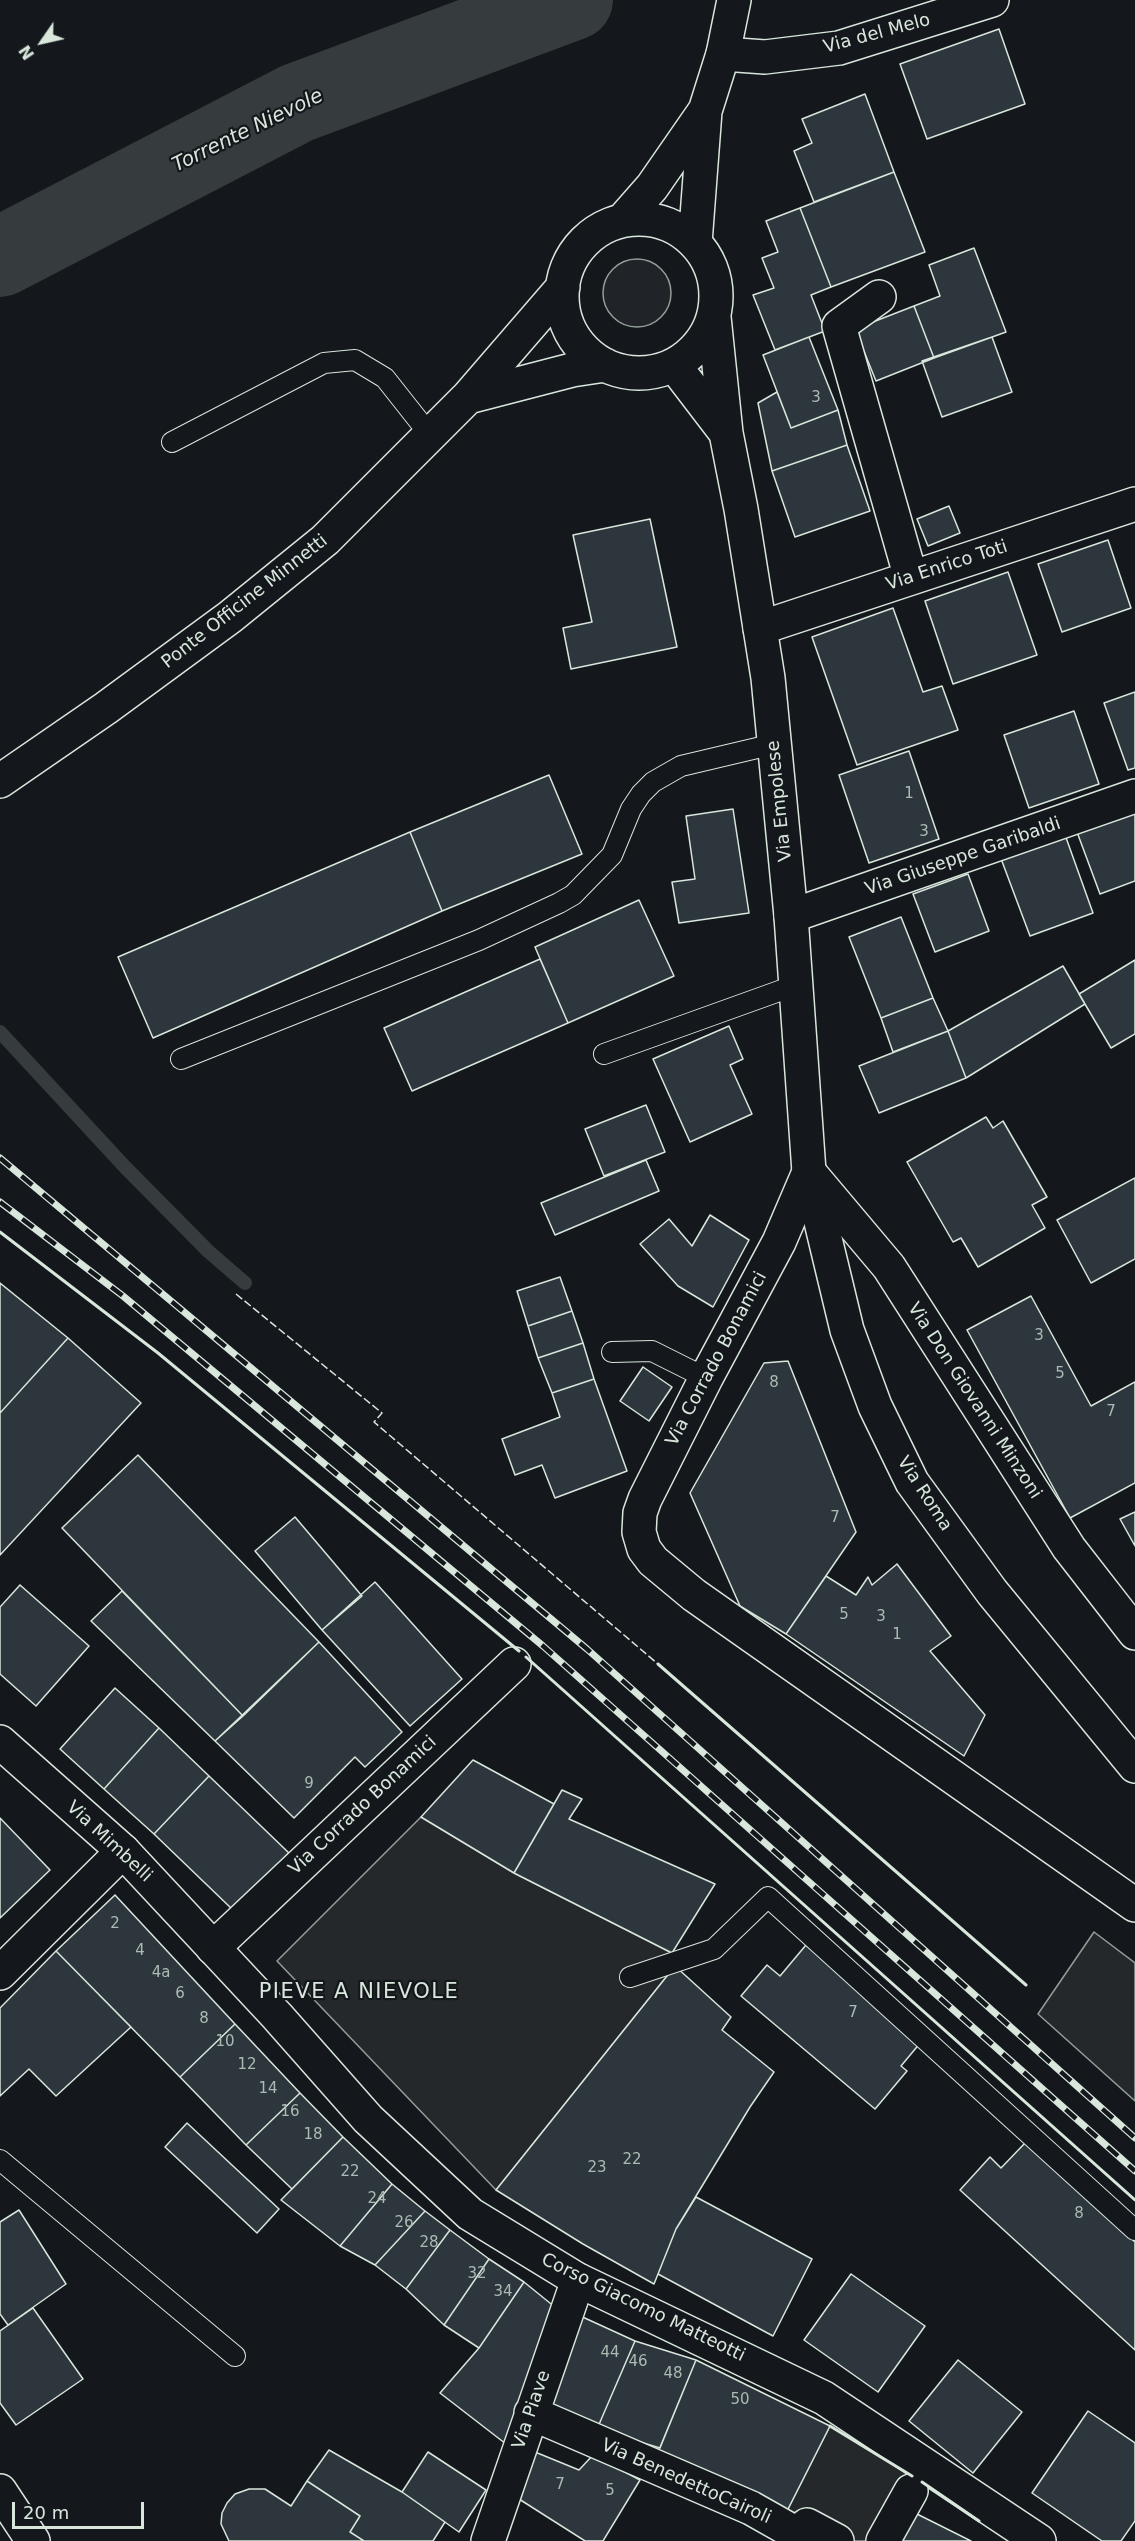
<!DOCTYPE html>
<style>
body{margin:0}
#map{position:relative;width:1135px;height:2541px;overflow:hidden;background:#14181c;font-family:"DejaVu Sans",sans-serif}
canvas{display:block}
.north{position:absolute;left:12px;top:12px;width:60px;height:60px;-webkit-text-stroke:4px #14181c;paint-order:stroke;rotate:236deg;font-size:16px;font-weight:700;line-height:24px;text-align:center;color:#d8e6dc}
.north::after{content:'';display:block;margin:auto;width:21px;height:27px;background:#d8e6dc;clip-path:polygon(50% 0,100% 100%,50% 72%,0 100%)}
.scale{position:absolute;left:12px;top:2502px;width:132px;height:27px;box-sizing:border-box;border:3px solid #d8e6dc;border-top:0;padding-left:8px;font-size:18px;line-height:21px;white-space:nowrap;color:#d8e6dc;-webkit-text-stroke:4px #14181c;paint-order:stroke}
</style>
<div id="map">
<canvas width="1135" height="2541"></canvas>
<div class="north">N</div>
<div class="scale">20 m</div>
</div>
<script>
const c = document.querySelector('canvas').getContext('2d');
c.lineJoin = 'round';
function paint(path, color) {
  c.fillStyle = color;
  c.fill(path, 'evenodd');
}
function poly(rows) {
  const path = new Path2D();
  for (const r of rows) {
    if (r.length === 3) {
      path.moveTo(r[0] + r[2], r[1]);
      path.arc(r[0], r[1], r[2], 0, 2 * Math.PI);
      continue;
    }
    path.moveTo(r[0], r[1]);
    for (let i = 2; i < r.length; i += 2) path.lineTo(r[i], r[i + 1]);
  }
  return path;
}
function strokePath(path, color, width, dash) {
  c.strokeStyle = color;
  c.lineWidth = width;
  c.lineCap = dash ? 'butt' : 'round';
  c.setLineDash(dash || []);
  c.stroke(path);
}
function label(font, color, halo, rows, align = 'center') {
  c.font = font + ' "DejaVu Sans",sans-serif';
  c.lineWidth = 4.5;
  c.setLineDash([]);
  c.textBaseline = 'middle';
  c.strokeStyle = halo;
  c.fillStyle = color;
  for (const [text, x, y, turn = 0] of rows) {
    c.save();
    c.translate(x, y);
    c.rotate((+turn || 0) * Math.PI / 180);
    c.textAlign = isNaN(turn) ? turn : align;
    if (halo) c.strokeText(text, 0, 0);
    c.fillText(text, 0, 0);
    c.restore();
  }
}
const green = poly([
 [637,293,34]
]);
const parking = poly([
 [421,1817,514,1873,672,1953,675,1966,496,2190,277,1961,421,1817],
 [1094,1932,1135,1963,1135,2101,1038,2014,1094,1932],
 [830,2426,917,2479,883,2541,837,2541,786,2513,830,2426]
]);
const stream = poly([
 [0,1032,125,1167,208,1251,245,1283]
]);
const river = poly([
 [0,257,297,103,573,0]
]);
const building = poly([
 [999,29,1025,104,927,139,900,64,999,29],
 [865,94,894,172,814,202,794,151,812,143,802,119,865,94],
 [894,172,925,252,831,287,800,208,894,172],
 [800,208,831,287,811,295,825,331,775,350,753,295,774,288,762,258,778,252,766,221,800,208],
 [974,248,1006,332,934,358,914,306,940,296,929,265,974,248],
 [914,306,934,358,876,381,855,329,914,306],
 [809,337,838,410,791,428,763,355,809,337],
 [992,337,1012,392,942,417,922,361,992,337],
 [777,392,791,428,838,410,847,445,772,471,758,403,777,392],
 [847,445,870,511,795,537,772,471,847,445],
 [949,506,960,533,928,546,917,519,949,506],
 [650,519,677,647,571,669,563,628,592,622,573,535,650,519],
 [1108,540,1131,608,1062,632,1038,564,1108,540],
 [1008,572,1037,655,953,684,925,601,1008,572],
 [893,608,923,692,942,686,958,730,857,765,812,637,893,608],
 [1135,692,1135,768,1128,770,1104,703,1135,692],
 [1074,711,1099,784,1029,808,1004,735,1074,711],
 [909,751,939,839,869,863,839,775,909,751],
 [549,775,582,854,442,911,410,832,549,775],
 [733,809,749,913,679,923,672,882,695,879,686,816,733,809],
 [1135,810,1135,881,1100,894,1077,832,1135,810],
 [410,832,442,911,153,1038,118,957,410,832],
 [1064,832,1093,913,1030,936,1000,856,1064,832],
 [968,874,989,931,935,952,913,894,968,874],
 [639,900,674,976,568,1023,535,947,639,900],
 [901,917,933,998,881,1018,849,937,901,917],
 [540,959,568,1023,412,1091,384,1028,540,959],
 [1135,960,1135,1034,1111,1048,1079,994,1135,960],
 [1063,966,1085,1004,966,1078,948,1031,1063,966],
 [933,998,948,1031,893,1052,881,1018,933,998],
 [729,1026,743,1059,730,1065,752,1114,690,1142,653,1059,729,1026],
 [948,1031,966,1078,879,1113,859,1066,948,1031],
 [646,1105,665,1152,604,1176,585,1129,646,1105],
 [986,1117,993,1128,1003,1121,1047,1197,1032,1205,1045,1228,978,1267,961,1238,953,1242,907,1162,986,1117],
 [646,1160,659,1191,555,1235,541,1203,646,1160],
 [1135,1178,1135,1259,1091,1283,1057,1220,1135,1178],
 [710,1215,749,1240,713,1307,678,1286,640,1244,669,1219,692,1246,710,1215],
 [560,1277,572,1311,528,1326,517,1291,560,1277],
 [0,1283,68,1338,0,1413,0,1283],
 [1031,1296,1091,1406,1135,1382,1135,1483,1070,1518,967,1330,1031,1296],
 [572,1311,583,1343,538,1358,528,1326,572,1311],
 [68,1338,141,1403,0,1555,0,1413,68,1338],
 [583,1343,594,1379,552,1393,538,1358,583,1343],
 [788,1361,856,1532,786,1634,740,1606,690,1493,764,1363,788,1361],
 [643,1367,672,1387,649,1421,620,1401,643,1367],
 [594,1379,627,1471,555,1498,542,1465,515,1475,502,1439,560,1417,552,1393,594,1379],
 [138,1455,319,1642,243,1716,62,1528,138,1455],
 [1135,1512,1135,1546,1120,1519,1135,1512],
 [295,1517,362,1596,322,1630,255,1551,295,1517],
 [897,1564,951,1636,930,1651,985,1715,964,1756,786,1634,826,1576,856,1595,868,1577,872,1585,897,1564],
 [375,1582,462,1679,410,1726,322,1630,375,1582],
 [20,1585,89,1646,36,1706,0,1674,0,1607,20,1585],
 [122,1591,243,1716,215,1741,91,1621,122,1591],
 [319,1642,402,1732,365,1767,355,1757,294,1818,215,1741,319,1642],
 [115,1688,159,1728,104,1789,60,1749,115,1688],
 [159,1728,209,1776,154,1834,104,1789,159,1728],
 [473,1760,554,1804,514,1873,421,1817,473,1760],
 [209,1776,289,1853,233,1910,154,1834,209,1776],
 [562,1790,582,1799,569,1819,715,1884,672,1953,514,1873,562,1790],
 [0,1818,50,1870,0,1918,0,1818],
 [115,1895,235,2024,180,2077,56,1951,115,1895],
 [806,1945,921,2042,901,2066,907,2071,875,2109,741,1996,767,1965,780,1976,806,1945],
 [56,1951,131,2027,56,2096,29,2069,0,2096,0,2008,56,1951],
 [675,1966,731,2017,722,2030,774,2072,750,2107,676,2229,654,2284,583,2244,496,2190,675,1966],
 [235,2024,300,2093,246,2145,180,2077,235,2024],
 [300,2093,343,2137,292,2189,246,2145,300,2093],
 [187,2123,279,2209,257,2233,165,2147,187,2123],
 [343,2137,392,2184,340,2246,281,2200,343,2137],
 [1026,2142,1135,2242,1135,2350,960,2190,990,2157,1001,2168,1026,2142],
 [392,2184,425,2211,375,2265,340,2246,392,2184],
 [696,2197,812,2259,773,2336,658,2274,676,2229,696,2197],
 [19,2210,66,2284,8,2325,0,2314,0,2222,19,2210],
 [425,2211,450,2230,406,2289,375,2265,425,2211],
 [450,2230,489,2259,444,2325,406,2289,450,2230],
 [489,2259,524,2282,479,2348,444,2325,489,2259],
 [851,2274,925,2326,878,2392,804,2340,851,2274],
 [524,2282,561,2312,506,2444,440,2393,479,2348,524,2282],
 [33,2308,83,2379,16,2425,0,2403,0,2331,33,2308],
 [576,2314,635,2341,597,2429,539,2403,576,2314],
 [635,2341,696,2360,660,2448,597,2429,635,2341],
 [696,2360,830,2426,786,2513,656,2457,696,2360],
 [958,2360,1022,2412,973,2473,909,2421,958,2360],
 [1088,2411,1135,2443,1135,2521,1121,2541,1102,2541,1032,2493,1088,2411],
 [329,2450,402,2492,445,2522,433,2541,364,2541,350,2532,360,2516,307,2481,329,2450],
 [428,2452,486,2490,459,2532,402,2492,428,2452],
 [535,2452,579,2470,593,2455,640,2480,603,2541,585,2541,519,2499,535,2452],
 [307,2481,360,2516,350,2532,364,2541,229,2541,221,2524,222,2513,227,2503,235,2494,249,2489,265,2489,291,2506,307,2481],
 [911,2511,971,2541,896,2541,911,2511]
]);
const service = poly([
 [172,442,324,363,355,360,385,378,430,435],
 [604,1054,796,985],
 [181,1059,479,940,559,903,573,895,612,855,631,809,641,794,653,782,681,766,774,744],
 [612,1352,652,1351,706,1378],
 [630,1977,714,1949,768,1897,1135,2230],
 [0,2160,235,2356]
]);
const minor = poly([
 [723,54,765,57,839,48,992,0],
 [879,297,839,326,911,578],
 [760,628,1135,504],
 [791,916,1135,796],
 [1135,1633,1069,1548,889,1267,809,1172,779,1242,706,1378,645,1499,640,1513,639,1532,644,1549,653,1561,694,1595,1135,1905],
 [213,1948,514,1664],
 [0,1973,123,1851],
 [531,2413,751,2508,797,2534,807,2525,837,2541],
 [0,2491,33,2541],
 [488,2541,578,2280],
 [883,2541,911,2491]
]);
const secondary = poly([
 [0,1742,123,1851,277,2016,368,2119,470,2214,578,2280,824,2398,1039,2541]
]);
const primary = poly([
 [639,296,77],
 [623,220,652,187,704,112],
 [695,243,705,111,723,54,734,0],
 [714,317,726,433,741,509,768,678,791,916,809,1172,847,1330,875,1406,912,1482,992,1592,1135,1766],
 [674,365,726,433],
 [468,397,572,370,605,365],
 [0,781,106,708,230,617,325,540,468,397,563,287]
]);
const rail = poly([
 [0,1158,587,1649,1135,2138],
 [0,1202,123,1296,543,1646,1135,2171]
]);
const fence = poly([
 [236,1294,382,1413,374,1422,658,1664]
]);
const wall = poly([
 [0,1232,158,1353,519,1651],
 [526,1657,1135,2200],
 [658,1664,1026,1985],
 [830,2426,912,2476],
 [922,2482,979,2521]
]);
const numberNames = [
 ["3",816,398],
 ["1",909,794],
 ["3",924,832],
 ["3",1039,1336],
 ["5",1060,1374],
 ["8",774,1383],
 ["7",1111,1412],
 ["7",835,1518],
 ["5",844,1615],
 ["3",881,1617],
 ["1",897,1635],
 ["9",309,1784],
 ["2",115,1924],
 ["4",140,1951],
 ["4a",161,1973],
 ["6",180,1994],
 ["7",853,2013],
 ["8",204,2019],
 ["10",225,2042],
 ["12",247,2065],
 ["14",268,2089],
 ["16",290,2112],
 ["18",313,2135],
 ["22",632,2160],
 ["23",597,2168],
 ["22",350,2172],
 ["24",377,2199],
 ["8",1079,2214],
 ["26",404,2223],
 ["28",429,2243],
 ["32",477,2274],
 ["34",503,2292],
 ["44",610,2353],
 ["46",638,2362],
 ["48",673,2374],
 ["50",740,2400],
 ["7",560,2485],
 ["5",610,2491]
];
const streetNames = [
 ["Via del Melo",877,34,-15],
 ["Via Enrico Toti",947,566,-18],
 ["Ponte Officine Minnetti",245,602,-38],
 ["Via Empolese",780,801,-96],
 ["Via Giuseppe Garibaldi",963,857,-19],
 ["Via Corrado Bonamici",717,1359,-62],
 ["Via Don Giovanni Minzoni",974,1401,57],
 ["Via Roma",924,1494,57],
 ["Via Corrado Bonamici",363,1806,-43],
 ["Via Mimbelli",109,1842,43],
 ["Corso Giacomo Matteotti",643,2308,26],
 ["Via Piave",532,2410,-71],
 ["Via BenedettoCairoli",686,2482,24]
];
const waterNames = [
 ["Torrente Nievole",248,131,-26]
];
const quarterNames = [
 ["PIEVE A NIEVOLE",359,1993]
];
paint(green, '#202428');
strokePath(green, '#939e99', 1.5);
paint(parking, '#24282b');
strokePath(parking, '#939e99', 1.5);
strokePath(stream, '#363b3e', 14);
strokePath(river, '#363b3e', 80);
paint(building, '#2c363c');
strokePath(building, '#d8e6dc', 1.5);
strokePath(service, '#d8e6dc', 22);
strokePath(minor, '#d8e6dc', 36);
strokePath(secondary, '#d8e6dc', 36);
strokePath(primary, '#d8e6dc', 36);
strokePath(service, '#14181c', 20);
strokePath(minor, '#14181c', 33);
strokePath(secondary, '#14181c', 33);
strokePath(primary, '#14181c', 33);
strokePath(rail, '#d8e6dc', 7);
strokePath(rail, '#14181c', 4.5, [14]);
strokePath(fence, '#d8e6dc', 1.5, [8, 3]);
strokePath(wall, '#d8e6dc', 3);
label('15px', '#adbab4', null, numberNames);
label('18px', '#d8e6dc', '#14181c', streetNames);
label('italic 20px', '#d8e6dc', '#14181c', waterNames);
c.letterSpacing = '1.5px';
label('21px', '#d8e6dc', '#14181c', quarterNames);
c.letterSpacing = '0px';
</script>
